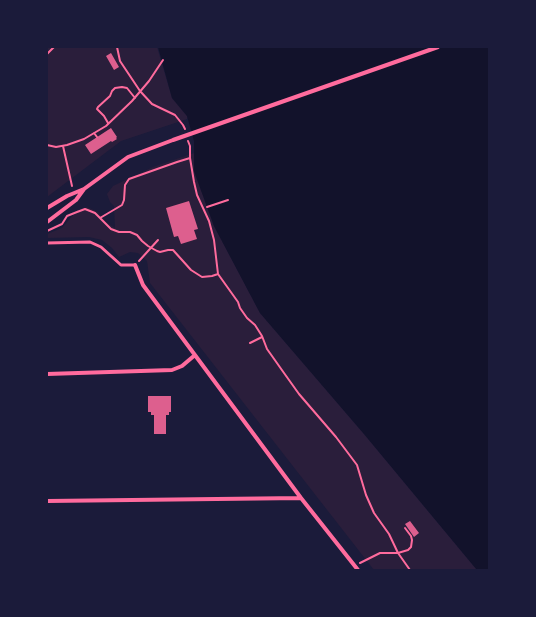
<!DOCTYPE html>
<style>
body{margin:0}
#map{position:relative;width:536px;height:617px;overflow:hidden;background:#1b1b3a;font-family:"Nunito Sans",sans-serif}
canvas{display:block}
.frame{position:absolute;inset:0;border:48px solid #1b1b3a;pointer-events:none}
</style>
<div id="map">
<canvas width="536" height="617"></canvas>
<div class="frame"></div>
</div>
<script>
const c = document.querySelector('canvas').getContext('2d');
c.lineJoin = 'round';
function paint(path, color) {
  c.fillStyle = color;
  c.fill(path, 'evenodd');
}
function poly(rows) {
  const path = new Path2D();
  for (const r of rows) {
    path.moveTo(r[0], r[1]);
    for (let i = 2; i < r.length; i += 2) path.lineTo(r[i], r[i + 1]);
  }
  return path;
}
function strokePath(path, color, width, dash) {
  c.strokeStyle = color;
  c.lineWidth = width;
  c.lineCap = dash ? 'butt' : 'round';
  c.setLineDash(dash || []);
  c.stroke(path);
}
const green = poly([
 [47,47,157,47,172,98,187,116,187,119,121,141,47,197],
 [194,153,194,171,214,226,260,313,364,434,477,570,374,570,150,283,147,261,138,253,130,252,119,257,112,248,102,240,89,237,47,238,47,234,62,228,73,215,87,207,98,212,106,222,115,228,114,206,110,202,107,194,113,186,153,167]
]);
const water = poly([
 [158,47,489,47,489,570,477,570,364,434,260,313,214,226,194,171,194,141,187,116,172,98]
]);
const building = poly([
 [111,53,119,67,114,70,106,56],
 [111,128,117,137,116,138,117,139,112,142,111,141,91,154,85,145],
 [189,201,198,229,194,230,197,239,181,244,178,236,174,237,166,208],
 [148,396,171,396,171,412,169,412,169,415,166,415,166,434,154,434,154,415,151,415,151,412,148,412],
 [410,521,419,533,414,537,405,524]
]);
const path = poly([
 [117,47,120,61,140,91,152,104,175,115,183,125,185,129],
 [47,54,54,47],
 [108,123,104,116,97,109,98,107,110,96,112,91,115,88,122,87,127,88,135,98],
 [94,133,97,137],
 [188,141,190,146,190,158,194,182,197,195,209,221,214,240,218,274,238,302,240,308,247,318,255,325,262,336,267,349,272,356,284,373,299,394,336,437,357,465,366,495,374,513,389,534,398,553,410,570],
 [47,145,56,147,67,145,84,139,106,126,132,101,149,81,163,60],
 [63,146,72,186],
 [207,207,228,200],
 [100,218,122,205,124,200,125,185,129,179,177,162,190,158],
 [47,231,62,224,67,216,77,212,85,209,95,213,111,229,119,232,130,232,137,235,142,241,148,246,157,251,160,252,168,250,173,250,191,270,202,277,212,276,218,274],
 [139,261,158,240],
 [250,343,262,337],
 [360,563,380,553,398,553,408,550,411,547,412,540,411,536,405,528]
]);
const service = poly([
 [47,243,90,242,101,247,121,265,135,265]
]);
const minor = poly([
 [47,208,67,196,84,189,128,157,173,140,438,47],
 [47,222,76,200,84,189],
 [135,265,143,285,301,498,358,570],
 [47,374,172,370,182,366,195,355],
 [47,501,301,498]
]);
paint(green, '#2a1e3b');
paint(water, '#12122b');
paint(building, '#dd5f8e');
strokePath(path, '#ff6b9d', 2);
strokePath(service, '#ff6b9d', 3);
strokePath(minor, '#ff6b9d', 4);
</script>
